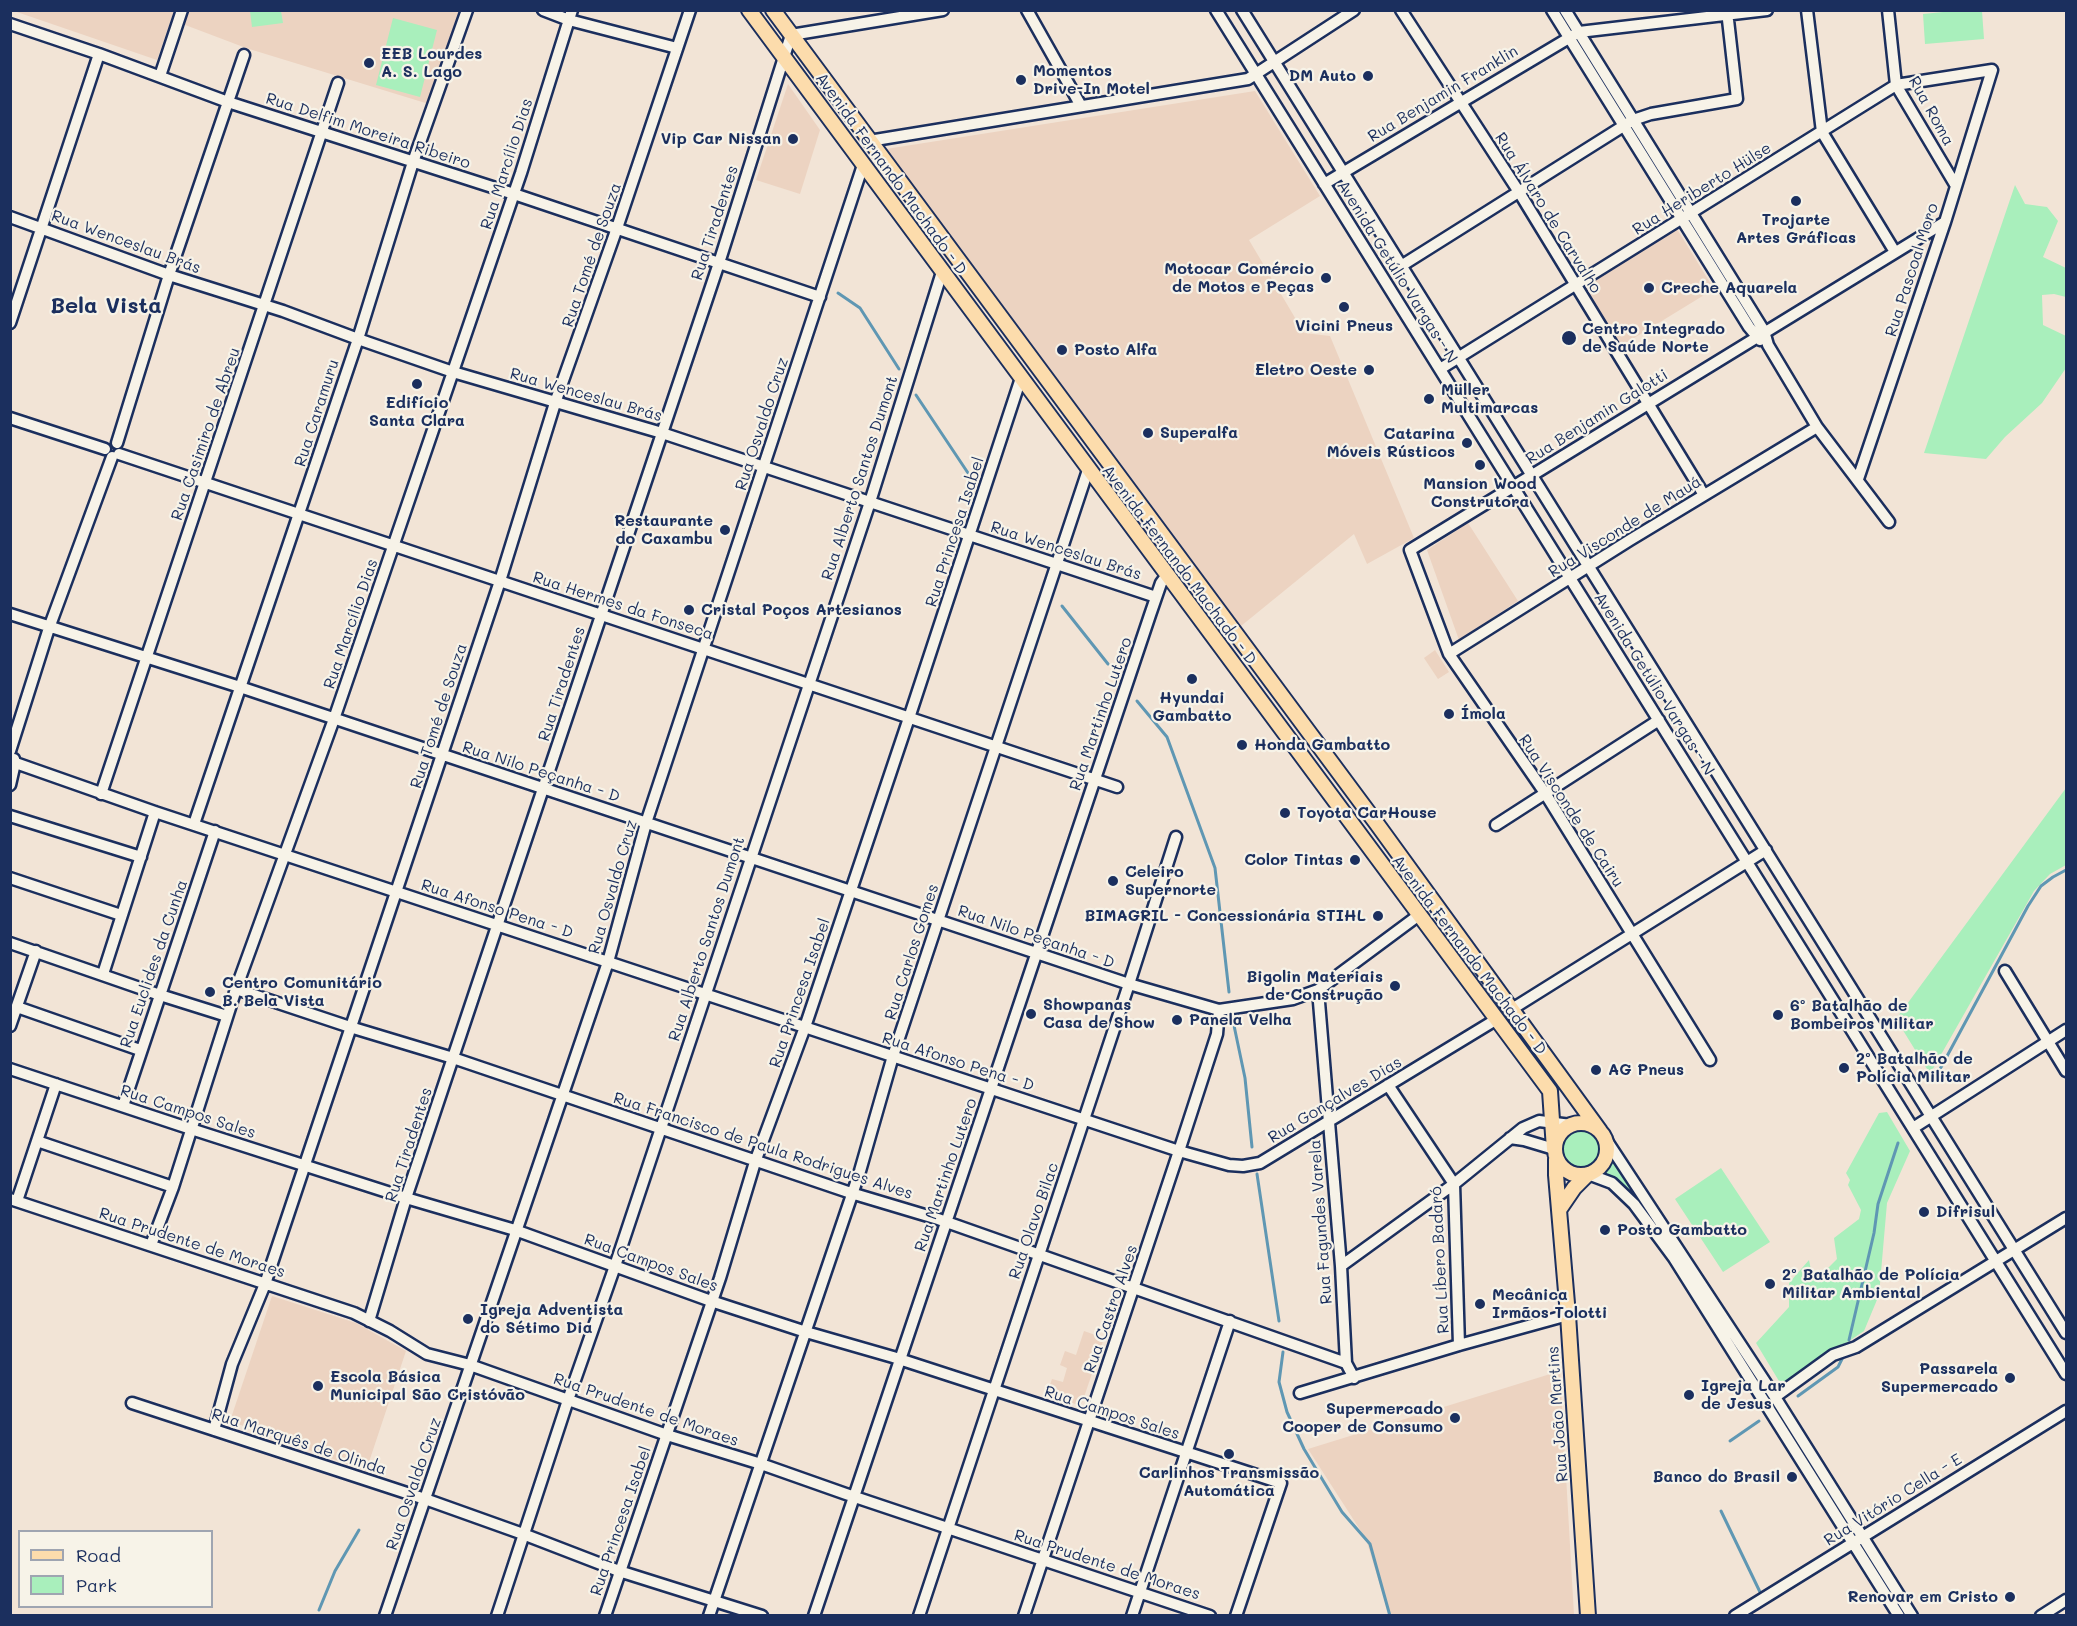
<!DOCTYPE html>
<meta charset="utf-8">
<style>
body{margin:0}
#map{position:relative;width:2077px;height:1626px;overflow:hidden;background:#f2e4d6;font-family:Mali,sans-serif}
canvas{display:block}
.frame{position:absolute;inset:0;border:12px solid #1b2f5e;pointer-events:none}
.legend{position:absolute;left:18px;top:1530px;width:195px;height:78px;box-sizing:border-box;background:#f7f3e8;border:2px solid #9fa5b1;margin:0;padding:8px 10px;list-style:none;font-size:18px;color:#1b2f5e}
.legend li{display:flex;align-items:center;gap:12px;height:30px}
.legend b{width:30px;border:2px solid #9fa5b1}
</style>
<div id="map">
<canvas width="2077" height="1626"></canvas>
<div class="frame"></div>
<ul class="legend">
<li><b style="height:8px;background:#fcdcac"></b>Road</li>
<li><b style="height:16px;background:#a9efbc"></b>Park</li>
</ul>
</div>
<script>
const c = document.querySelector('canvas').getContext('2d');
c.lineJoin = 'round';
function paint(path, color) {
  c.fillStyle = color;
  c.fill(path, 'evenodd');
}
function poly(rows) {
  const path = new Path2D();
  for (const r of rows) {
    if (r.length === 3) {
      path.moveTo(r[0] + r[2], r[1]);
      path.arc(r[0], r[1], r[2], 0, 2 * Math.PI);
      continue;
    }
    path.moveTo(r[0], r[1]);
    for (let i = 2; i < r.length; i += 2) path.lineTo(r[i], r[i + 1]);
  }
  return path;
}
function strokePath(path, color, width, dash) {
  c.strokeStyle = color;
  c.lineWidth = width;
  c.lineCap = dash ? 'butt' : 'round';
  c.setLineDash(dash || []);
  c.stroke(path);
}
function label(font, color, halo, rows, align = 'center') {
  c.font = font + ' Mali,sans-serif';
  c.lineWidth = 4.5;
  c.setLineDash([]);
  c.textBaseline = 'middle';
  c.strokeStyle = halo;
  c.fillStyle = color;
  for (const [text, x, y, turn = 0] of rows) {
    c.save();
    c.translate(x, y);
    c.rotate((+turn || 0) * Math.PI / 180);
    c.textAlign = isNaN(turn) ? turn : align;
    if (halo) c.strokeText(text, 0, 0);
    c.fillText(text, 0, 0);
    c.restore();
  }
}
const built = poly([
 [11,10,174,10,174,11,157,60],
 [184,10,461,11,432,105,246,48,180,23],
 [788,84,820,130,800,194,756,180],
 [1255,91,1320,196,1249,240,1304,333,1330,336,1414,538,1367,564,1354,534,1241,626,886,149],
 [1677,229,1714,289,1621,346,1584,286],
 [1468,523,1518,601,1459,640,1427,550],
 [1435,650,1449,672,1438,679,1424,658],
 [272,1296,356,1323,406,1351,366,1471,230,1421],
 [1084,1331,1104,1338,1081,1406,1047,1394,1052,1379,1063,1382,1067,1368,1060,1365,1065,1351,1076,1355],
 [1560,1371,1574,1615,1389,1615,1366,1539,1308,1449]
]);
const green = poly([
 [1963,10,1982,11,1984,39,1925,44,1923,14],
 [250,11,281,11,283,23,252,27],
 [393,18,437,30,420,97,376,85],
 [2015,185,2025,204,2047,207,2058,221,2043,257,2066,268,2066,297,2054,294,2042,295,2043,325,2066,336,2066,368,2042,403,2005,437,1986,459,1924,453],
 [2066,788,2066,865,2050,874,2034,891,1930,1074,1896,1019],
 [1887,1112,1910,1151,1887,1203,1879,1295,1864,1331,1782,1386,1756,1343,1789,1307,1789,1283,1809,1260,1812,1275,1823,1273,1837,1259,1834,1238,1859,1219,1861,1210,1848,1185,1850,1180,1846,1173,1879,1113],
 [1582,1149,21],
 [1610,1159,1637,1195,1634,1197,1619,1181,1602,1172],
 [1721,1168,1770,1242,1723,1272,1675,1199]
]);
const stream = poly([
 [838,293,860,308,899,369],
 [916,395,970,476],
 [1062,606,1108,664],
 [1137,701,1167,737,1215,868,1229,992],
 [1232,1016,1245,1078,1252,1147],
 [1939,1071,2028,906,2041,886,2053,877,2066,870],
 [1257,1174,1279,1321],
 [1849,1340,1874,1233,1878,1204,1898,1143],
 [1283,1352,1279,1382,1287,1412,1304,1449,1342,1512,1370,1544,1390,1616],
 [1798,1396,1838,1367,1843,1357],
 [1730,1441,1759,1421],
 [1721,1511,1760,1592],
 [319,1610,335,1571,359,1530]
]);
const minor = poly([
 [543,10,569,20,677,48],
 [1027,10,1081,106],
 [1216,10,2066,1374],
 [1242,10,2066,1333],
 [1401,10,1519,192,1704,495],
 [1552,10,1749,327,1760,340],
 [1565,10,1764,331,1768,345,1817,427,1889,522],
 [1807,10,1822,132,1895,252],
 [1888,10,1896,85,1956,186],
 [10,24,99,54,228,102,514,194,820,297],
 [160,76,182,10],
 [869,141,1248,79,1354,10],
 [1324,184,1579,32,1767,10],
 [10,217,169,275,283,311,358,339,453,372,662,433,1156,597],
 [1401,266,1633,120,1651,114,1737,99,1727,11],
 [10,323,99,54],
 [1440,369,1896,85,1992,70,1945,222,1858,479],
 [10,418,105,449],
 [117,443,169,275,244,55],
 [119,454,1117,787],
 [10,614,240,687,1129,984,1219,1010,1293,999,1318,990,1419,915],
 [1449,654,1630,540,1817,427],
 [10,751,49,628,112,457],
 [10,761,155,812,1179,1151,1229,1165,1243,1166,1260,1163,1497,1019],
 [10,785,15,763,14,759],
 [101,794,338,83],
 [10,816,141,857],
 [194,824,358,339,413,162,467,10],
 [1496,825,1659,720],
 [10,878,121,915],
 [10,943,160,995,227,1016],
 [2005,971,2066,1071],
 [103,974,155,812],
 [236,989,350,1027,453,1058,851,1193,938,1219,1346,1363],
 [1318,990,1341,1266,1346,1363,1354,1378],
 [17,1007,140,1050],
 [1512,1009,1766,850],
 [10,1026,36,951],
 [1710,1060,1545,793,1449,654,1410,550,1945,222],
 [10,1069,191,1129,406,1198,515,1230,711,1301,806,1332,893,1357,1281,1483,1236,1616],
 [1388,1085,1454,1184,1459,1345],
 [123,1106,215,831],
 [1913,1128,2066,1030],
 [1510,1138,1524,1140,1554,1149],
 [1605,1138,1775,1397,1912,1616],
 [37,1141,173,1187],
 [1588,1174,1612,1183,1634,1204,1674,1258,1899,1616],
 [10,1199,354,1313,390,1331,427,1354,470,1365,667,1435,761,1464,846,1494,1210,1616],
 [17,1201,56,1084],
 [151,1245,173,1187,236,989,334,719,521,173,572,10],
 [1341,1266,1454,1184,1523,1128,1539,1121,1571,1125],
 [369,1321,406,1198,719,263,791,35,943,10],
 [1300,1393,1459,1345,1568,1315],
 [1775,1397,1833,1355,1856,1347,2066,1218],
 [132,1403,425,1499,523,1534,619,1571,762,1616],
 [214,1430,232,1364,265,1284,500,581,555,403,617,228,690,10],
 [385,1616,608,962,646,823,863,165],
 [497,1616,568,1400,615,1266,870,502,942,272],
 [605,1616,720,1278,755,1162,805,1027,909,718,1021,378],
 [709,1616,860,1171,893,1056,1088,470],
 [814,1616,1150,615,1161,583,1167,575],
 [919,1616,1129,984,1176,837],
 [1024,1616,1179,1151,1217,1034,1219,1010],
 [1132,1616,1230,1321],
 [1735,1616,2066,1411],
 [2041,1616,2066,1600]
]);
const major = poly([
 [749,10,1550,1091,1554,1149],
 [773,10,1377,824,1600,1131],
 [1581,1149,26],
 [1556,1159,1556,1175,1568,1315,1588,1616],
 [1559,1210,1574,1188,1588,1174]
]);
const markers = [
 [369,63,6,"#1b2f5e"],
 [1368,76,6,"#1b2f5e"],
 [1021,80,6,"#1b2f5e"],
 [793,139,6,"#1b2f5e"],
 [1796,201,6,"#1b2f5e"],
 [1326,278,6,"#1b2f5e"],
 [1649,288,6,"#1b2f5e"],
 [1344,307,6,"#1b2f5e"],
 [1569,338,8,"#1b2f5e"],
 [1062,350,6,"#1b2f5e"],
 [1369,370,6,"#1b2f5e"],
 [417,384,6,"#1b2f5e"],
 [1429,399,6,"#1b2f5e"],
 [1148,433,6,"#1b2f5e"],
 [1467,443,6,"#1b2f5e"],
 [1480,465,6,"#1b2f5e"],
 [725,530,6,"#1b2f5e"],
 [689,610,6,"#1b2f5e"],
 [1192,679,6,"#1b2f5e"],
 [1449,714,6,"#1b2f5e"],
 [1242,745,6,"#1b2f5e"],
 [1285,813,6,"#1b2f5e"],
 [1355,860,6,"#1b2f5e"],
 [1113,881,6,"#1b2f5e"],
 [1378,916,6,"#1b2f5e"],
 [1395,986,6,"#1b2f5e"],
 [210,992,6,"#1b2f5e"],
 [1031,1014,6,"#1b2f5e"],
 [1778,1015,6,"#1b2f5e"],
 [1177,1020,6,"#1b2f5e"],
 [1844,1068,6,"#1b2f5e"],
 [1596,1070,6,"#1b2f5e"],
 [1924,1212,6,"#1b2f5e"],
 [1605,1230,6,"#1b2f5e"],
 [1770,1284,6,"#1b2f5e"],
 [1480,1304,6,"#1b2f5e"],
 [468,1319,6,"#1b2f5e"],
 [2010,1378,6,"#1b2f5e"],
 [318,1386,6,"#1b2f5e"],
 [1689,1395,6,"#1b2f5e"],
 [1455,1418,6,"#1b2f5e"],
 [1229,1454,6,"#1b2f5e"],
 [1792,1477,6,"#1b2f5e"],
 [2010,1597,6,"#1b2f5e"]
];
const poiNames = [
 ["EEB Lourdes",381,54],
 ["A. S. Lago",381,72],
 ["Momentos",1033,71],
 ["Drive-In Motel",1033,89],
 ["DM Auto",1356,76,"right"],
 ["Vip Car Nissan",781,139,"right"],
 ["Trojarte",1796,220,"center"],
 ["Artes Gráficas",1796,238,"center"],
 ["Motocar Comércio",1314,269,"right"],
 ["de Motos e Peças",1314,287,"right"],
 ["Creche Aquarela",1661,288],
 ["Vicini Pneus",1344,326,"center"],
 ["Centro Integrado",1582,329],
 ["de Saúde Norte",1582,347],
 ["Posto Alfa",1074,350],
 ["Eletro Oeste",1357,370,"right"],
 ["Müller",1441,390],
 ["Multimarcas",1441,408],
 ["Edifício",417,403,"center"],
 ["Santa Clara",417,421,"center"],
 ["Superalfa",1160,433],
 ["Catarina",1455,434,"right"],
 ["Móveis Rústicos",1455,452,"right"],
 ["Mansion Wood",1480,484,"center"],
 ["Construtora",1480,502,"center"],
 ["Restaurante",713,521,"right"],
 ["do Caxambu",713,539,"right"],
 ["Cristal Poços Artesianos",701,610],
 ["Hyundai",1192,698,"center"],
 ["Gambatto",1192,716,"center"],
 ["Ímola",1461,714],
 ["Honda Gambatto",1254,745],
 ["Toyota CarHouse",1297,813],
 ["Color Tintas",1343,860,"right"],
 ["Celeiro",1125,872],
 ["Supernorte",1125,890],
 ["BIMAGRIL - Concessionária STIHL",1366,916,"right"],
 ["Bigolin Materiais",1383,977,"right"],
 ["de Construção",1383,995,"right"],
 ["Centro Comunitário",222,983],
 ["B. Bela Vista",222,1001],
 ["Showpanas",1043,1005],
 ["Casa de Show",1043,1023],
 ["6º Batalhão de",1790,1006],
 ["Bombeiros Militar",1790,1024],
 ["Panela Velha",1189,1020],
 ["2º Batalhão de",1856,1059],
 ["Polícia Militar",1856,1077],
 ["AG Pneus",1608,1070],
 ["Difrisul",1936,1212],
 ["Posto Gambatto",1617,1230],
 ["2º Batalhão de Polícia",1782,1275],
 ["Militar Ambiental",1782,1293],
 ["Mecânica",1492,1295],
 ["Irmãos Tolotti",1492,1313],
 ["Igreja Adventista",480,1310],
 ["do Sétimo Dia",480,1328],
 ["Passarela",1998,1369,"right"],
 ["Supermercado",1998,1387,"right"],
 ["Escola Básica",330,1377],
 ["Municipal São Cristóvão",330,1395],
 ["Igreja Lar",1701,1386],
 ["de Jesus",1701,1404],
 ["Supermercado",1443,1409,"right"],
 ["Cooper de Consumo",1443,1427,"right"],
 ["Carlinhos Transmissão",1229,1473,"center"],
 ["Automática",1229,1491,"center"],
 ["Banco do Brasil",1780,1477,"right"],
 ["Renovar em Cristo",1998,1597,"right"]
];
const streetNames = [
 ["Rua Benjamin Franklin",1443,94,-31],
 ["Rua Roma",1931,111,61],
 ["Rua Delfim Moreira Ribeiro",368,131,18],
 ["Rua Marcílio Dias",507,164,-72],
 ["Avenida Fernando Machado - D",891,174,54],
 ["Rua Heriberto Hülse",1702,189,-32],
 ["Rua Álvaro de Carvalho",1548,213,58],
 ["Rua Tiradentes",715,223,-72],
 ["Rua Wenceslau Brás",126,242,20],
 ["Rua Tomé de Souza",592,255,-71],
 ["Rua Pascoal Moro",1912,270,-72],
 ["Avenida Getúlio Vargas - N",1397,272,58],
 ["Rua Wenceslau Brás",586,395,16],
 ["Rua Caramuru",317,413,-72],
 ["Rua Benjamin Galotti",1597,417,-32],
 ["Rua Osvaldo Cruz",762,424,-72],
 ["Rua Casimiro de Abreu",206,434,-71],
 ["Rua Alberto Santos Dumont",860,478,-72],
 ["Rua Visconde de Mauá",1625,527,-32],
 ["Rua Princesa Isabel",955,532,-72],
 ["Rua Wenceslau Brás",1066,551,18],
 ["Avenida Fernando Machado - D",1179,565,53],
 ["Rua Hermes da Fonseca",623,606,18],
 ["Rua Marcílio Dias",351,624,-71],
 ["Rua Tiradentes",562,684,-72],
 ["Avenida Getúlio Vargas - N",1654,684,58],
 ["Rua Martinho Lutero",1101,714,-71],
 ["Rua Tomé de Souza",439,716,-72],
 ["Rua Nilo Peçanha - D",541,772,18],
 ["Rua Visconde de Cairu",1571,811,57],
 ["Rua Osvaldo Cruz",613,887,-74],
 ["Rua Afonso Pena - D",497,909,18],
 ["Rua Nilo Peçanha - D",1036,937,19],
 ["Rua Alberto Santos Dumont",707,939,-72],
 ["Rua Carlos Gomes",912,952,-72],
 ["Avenida Fernando Machado - D",1469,955,53],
 ["Rua Euclides da Cunha",154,964,-71],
 ["Rua Princesa Isabel",800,993,-71],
 ["Rua Afonso Pena - D",958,1062,18],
 ["Rua Gonçalves Dias",1335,1100,-31],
 ["Rua Campos Sales",188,1112,18],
 ["Rua Tiradentes",409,1145,-72],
 ["Rua Francisco de Paula Rodrigues Alves",763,1146,18],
 ["Rua Martinho Lutero",946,1175,-71],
 ["Rua Olavo Bilac",1034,1221,-71],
 ["Rua Fagundes Varela",1321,1222,-94],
 ["Rua Prudente de Moraes",192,1243,18],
 ["Rua Líbero Badaró",1440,1260,-93],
 ["Rua Campos Sales",651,1263,20],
 ["Rua Castro Alves",1111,1309,-71],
 ["Rua Prudente de Moraes",646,1410,19],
 ["Rua Campos Sales",1112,1413,18],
 ["Rua João Martins",1558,1414,-94],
 ["Rua Marquês de Olinda",299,1442,18],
 ["Rua Osvaldo Cruz",414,1484,-71],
 ["Rua Vitório Cella - E",1893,1500,-32],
 ["Rua Princesa Isabel",621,1521,-71],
 ["Rua Prudente de Moraes",1107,1565,18]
];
const districtNames = [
 ["Bela Vista",106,306]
];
paint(built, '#ecd3c1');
paint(green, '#a9efbc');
strokePath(stream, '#5f97b3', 3);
strokePath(minor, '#1b2f5e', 15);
strokePath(major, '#1b2f5e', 18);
strokePath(minor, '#f7f3e8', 10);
strokePath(major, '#fcdcac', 14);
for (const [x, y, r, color] of markers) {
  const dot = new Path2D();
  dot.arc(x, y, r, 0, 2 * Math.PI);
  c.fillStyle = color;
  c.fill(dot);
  strokePath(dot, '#f7f3e8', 2);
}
label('bold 16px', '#1b2f5e', '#f7f3e8', poiNames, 'left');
label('16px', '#1b2f5e', '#f7f3e8', streetNames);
label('bold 22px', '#1b2f5e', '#f7f3e8', districtNames);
</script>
